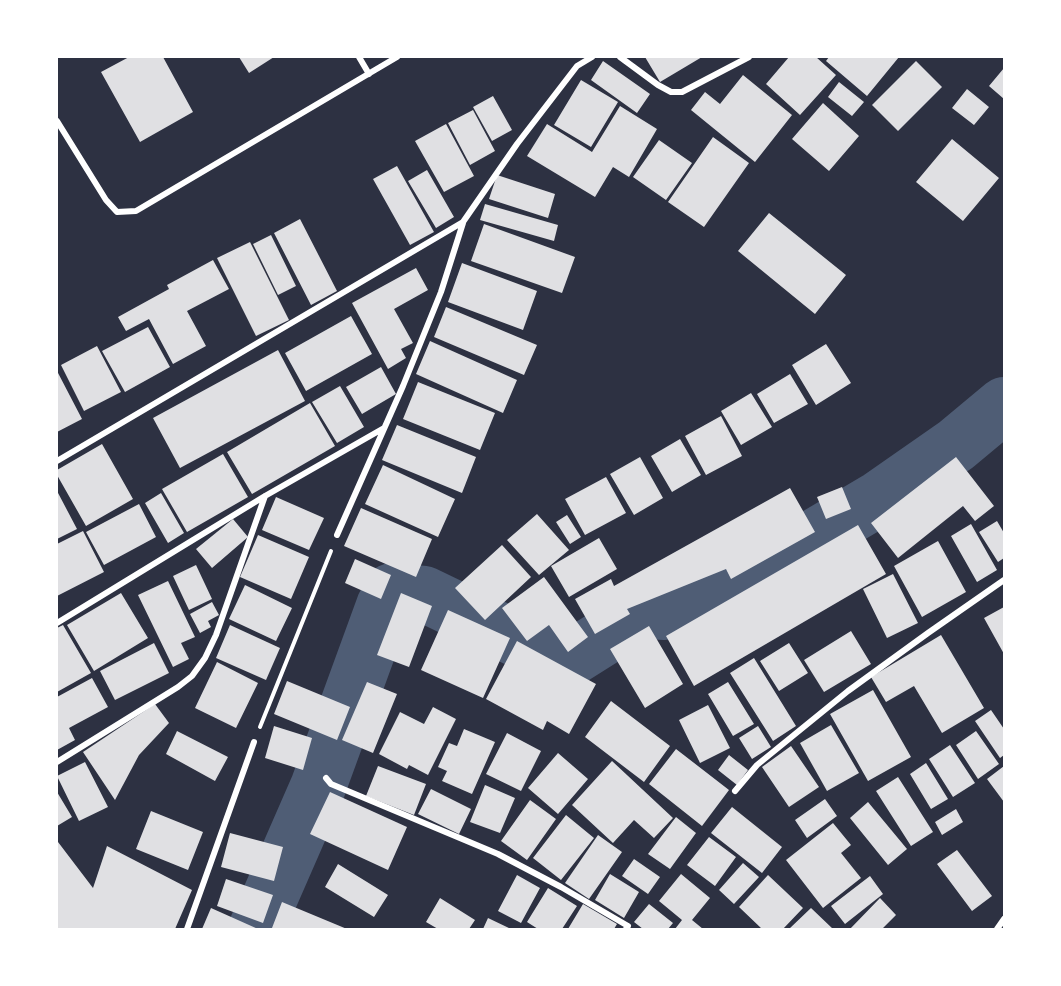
<!DOCTYPE html>
<style>
body{margin:0}
#map{position:relative;width:1061px;height:986px;overflow:hidden;background:#2d3142;font-family:Quicksand,sans-serif}
canvas{display:block}
.frame{position:absolute;inset:0;border:58px solid #fff;pointer-events:none}
</style>
<div id="map">
<canvas width="1061" height="986"></canvas>
<div class="frame"></div>
</div>
<script>
const c = document.querySelector('canvas').getContext('2d');
c.lineJoin = 'round';
function poly(rows) {
  const path = new Path2D();
  for (const r of rows) {
    path.moveTo(r[0], r[1]);
    for (let i = 2; i < r.length; i += 2) path.lineTo(r[i], r[i + 1]);
  }
  return path;
}
function strokePath(path, color, width, dash) {
  c.strokeStyle = color;
  c.lineWidth = width;
  c.lineCap = dash ? 'butt' : 'round';
  c.setLineDash(dash || []);
  c.stroke(path);
}
function paint(path, color) {
  c.fillStyle = color;
  c.fill(path, 'evenodd');
}
const river = poly([
 [256,929,318,787,384,606,392,591,424,594,565,662,646,611,665,612,719,584,733,585,880,498,956,445,1004,405]
]);
const building = poly([
 [129,57,163,57,193,112,140,142,101,72],
 [239,57,274,57,249,73],
 [645,57,702,57,660,82],
 [789,57,816,57,836,75,800,115,766,84],
 [829,57,899,57,867,96,826,61],
 [603,61,650,94,637,113,591,80],
 [916,61,942,87,898,131,872,105],
 [1004,68,1004,99,989,86],
 [743,75,792,115,755,162,691,110,705,92,720,104],
 [581,80,618,102,591,147,554,125],
 [839,82,864,102,852,116,828,97],
 [967,89,989,107,974,125,952,108],
 [493,96,512,130,492,141,473,107],
 [823,103,859,136,829,171,792,139],
 [620,106,657,129,629,177,613,167,595,197,527,156,547,124,592,152],
 [473,110,495,151,470,165,448,123],
 [446,124,474,176,444,192,415,141],
 [713,137,749,163,704,227,668,202],
 [952,139,999,178,963,221,916,182],
 [659,140,692,163,666,200,633,177],
 [397,166,434,232,410,245,373,179],
 [427,170,454,217,436,228,408,181],
 [497,175,555,194,548,218,489,199],
 [485,204,558,225,554,241,480,220],
 [769,213,846,275,815,314,738,251],
 [300,219,337,291,311,305,274,233],
 [484,224,575,257,562,293,471,261],
 [271,235,296,286,278,295,253,244],
 [250,242,289,320,256,336,217,258],
 [213,260,229,289,187,311,206,346,173,364,149,319,126,331,118,317,169,289,167,285],
 [462,263,537,291,523,330,448,302],
 [416,268,428,290,394,309,413,343,401,349,406,358,388,369,352,303],
 [446,307,537,345,524,375,434,337],
 [351,316,372,354,306,391,285,353],
 [148,327,170,367,125,392,102,351],
 [430,341,517,380,503,413,416,374],
 [826,344,851,383,816,405,792,365],
 [97,346,121,392,84,411,61,365],
 [278,350,305,401,180,468,153,418],
 [381,367,396,394,362,414,346,387],
 [57,371,82,419,57,432],
 [790,374,808,404,774,423,757,394],
 [418,382,495,413,480,450,403,419],
 [340,386,364,427,337,443,312,402],
 [751,393,772,427,741,445,721,411],
 [310,403,335,446,252,494,227,452],
 [721,416,742,456,706,475,685,436],
 [397,425,476,457,462,493,382,460],
 [680,439,701,475,672,492,651,456],
 [102,444,133,499,86,526,57,475,57,470],
 [223,454,248,497,187,532,162,489],
 [640,457,663,498,634,515,610,474],
 [956,457,994,506,975,521,963,506,898,558,871,523],
 [383,465,455,499,438,537,365,504],
 [606,477,626,513,585,535,565,499],
 [842,487,851,509,826,519,817,497],
 [790,488,815,532,731,579,726,569,627,609,630,614,595,634,575,599,611,579,614,586],
 [57,491,77,529,57,539],
 [161,493,184,533,168,543,145,503],
 [276,497,324,518,309,550,262,530],
 [139,504,156,537,104,565,86,532],
 [361,508,432,539,416,577,344,546],
 [537,514,569,550,539,575,507,540],
 [567,515,581,537,570,544,556,522],
 [233,519,248,537,212,568,196,549],
 [997,521,1004,533,1004,558,998,562,979,532],
 [971,524,997,570,977,582,951,536],
 [858,525,886,574,694,686,666,636],
 [83,531,104,572,57,596,57,544],
 [258,535,309,557,291,599,240,577],
 [599,538,617,569,569,597,551,566],
 [938,541,966,592,922,617,894,566],
 [502,545,531,577,485,620,455,588],
 [355,559,391,575,381,599,345,583],
 [196,565,212,599,189,610,173,576],
 [893,574,918,623,887,638,863,589],
 [544,577,588,637,568,652,549,625,527,641,502,608],
 [168,581,195,637,181,643,189,659,173,667,138,595],
 [245,585,292,608,276,641,229,619],
 [121,593,148,638,94,671,67,625],
 [401,593,432,606,409,667,377,655],
 [212,602,219,615,208,621,211,627,200,633,190,614],
 [1004,607,1004,654,984,618],
 [448,610,510,638,483,698,421,670],
 [63,625,91,673,57,692,57,628],
 [230,625,280,648,266,680,216,658],
 [649,626,683,684,645,708,610,649],
 [851,631,871,664,824,692,804,660],
 [941,635,984,708,942,733,914,686,886,702,871,677],
 [517,641,596,684,569,734,547,721,543,730,486,699],
 [154,643,169,673,115,700,100,671],
 [789,643,808,673,779,691,760,661],
 [754,658,796,726,773,741,730,673],
 [217,662,258,683,236,728,195,708],
 [92,678,108,707,69,728,75,740,57,750,57,697],
 [287,681,350,707,337,740,274,714],
 [367,682,397,694,373,753,342,740],
 [728,682,754,724,733,736,708,694],
 [873,690,911,757,868,781,830,714],
 [611,701,670,746,644,782,585,737],
 [155,704,169,723,139,755,115,800,83,752],
 [708,705,730,748,700,763,679,720],
 [433,707,456,719,428,775,409,765,407,769,379,754,400,712,424,724],
 [991,710,1004,729,1004,755,1000,758,975,721],
 [831,725,859,773,827,791,800,743],
 [274,726,312,738,303,770,265,758],
 [758,726,771,747,752,759,739,738],
 [464,729,495,742,472,794,442,781,447,771,438,767,449,743,457,746],
 [177,731,228,757,215,781,166,754],
 [976,731,999,764,978,779,956,745],
 [507,733,541,751,521,791,486,774],
 [950,745,975,783,953,797,929,759],
 [791,746,819,787,789,807,762,767],
 [676,749,729,790,702,826,649,784],
 [558,753,588,779,558,814,528,788],
 [729,755,748,770,737,785,718,770],
 [612,761,673,818,654,838,634,820,613,843,572,805],
 [85,762,108,807,79,821,57,776],
 [926,763,948,799,931,809,910,774],
 [378,766,426,784,414,815,366,796],
 [1004,766,1004,802,987,779],
 [898,777,933,832,911,846,876,791],
 [485,785,515,798,500,833,470,822],
 [431,789,471,809,459,834,418,814],
 [57,792,72,817,57,826],
 [330,792,407,827,388,870,310,834],
 [825,799,837,816,807,838,795,820],
 [530,800,556,819,527,860,501,841],
 [868,802,907,849,888,865,850,818],
 [732,807,782,847,762,873,711,833],
 [956,809,963,822,942,835,935,822],
 [151,811,203,832,188,870,136,849],
 [566,815,594,838,561,880,533,858],
 [676,817,696,833,670,869,648,854],
 [833,823,851,845,841,853,861,878,823,908,786,860],
 [230,833,283,847,274,881,221,867],
 [598,835,622,852,589,899,565,883],
 [709,837,736,857,715,886,687,865],
 [58,842,93,888,107,846,192,890,175,929,57,929,57,843],
 [957,850,992,896,972,911,937,864],
 [634,859,660,877,648,894,622,876],
 [743,863,759,877,734,904,719,890],
 [338,864,388,895,374,917,325,887],
 [610,874,639,892,624,918,595,900],
 [681,874,710,898,692,920,703,929,675,929,682,920,659,901],
 [517,875,540,888,521,923,498,911],
 [768,875,803,908,783,929,762,929,739,907],
 [870,876,883,894,845,924,831,906],
 [226,879,273,895,263,923,217,906],
 [548,888,577,906,562,929,538,929,527,922],
 [440,898,475,920,469,929,438,929,426,922],
 [880,898,896,915,882,929,850,929],
 [282,902,347,929,272,928],
 [583,904,617,924,614,929,568,929],
 [649,904,673,923,668,929,643,929,634,922],
 [211,908,258,929,202,929],
 [811,908,833,929,789,929],
 [488,918,511,929,483,929]
]);
const path = poly([
 [260,727,331,551]
]);
const minor = poly([
 [359,57,369,74],
 [620,57,658,85,671,92,682,92,749,57],
 [57,121,106,200,117,212,136,211,397,57],
 [57,461,463,222,517,144,577,66,592,57],
 [337,535,403,386,441,292,463,223],
 [57,623,265,496,384,428],
 [57,762,178,687,192,676,205,658,216,635,265,496],
 [326,778,331,784,498,854,561,887,628,926,626,929],
 [735,791,757,765,848,691,928,633,1004,580],
 [187,929,254,742],
 [997,929,1004,919]
]);
strokePath(river, '#4f5d75', 56);
paint(building, '#e0e0e3');
strokePath(path, '#fff', 4);
strokePath(minor, '#fff', 6);
</script>
